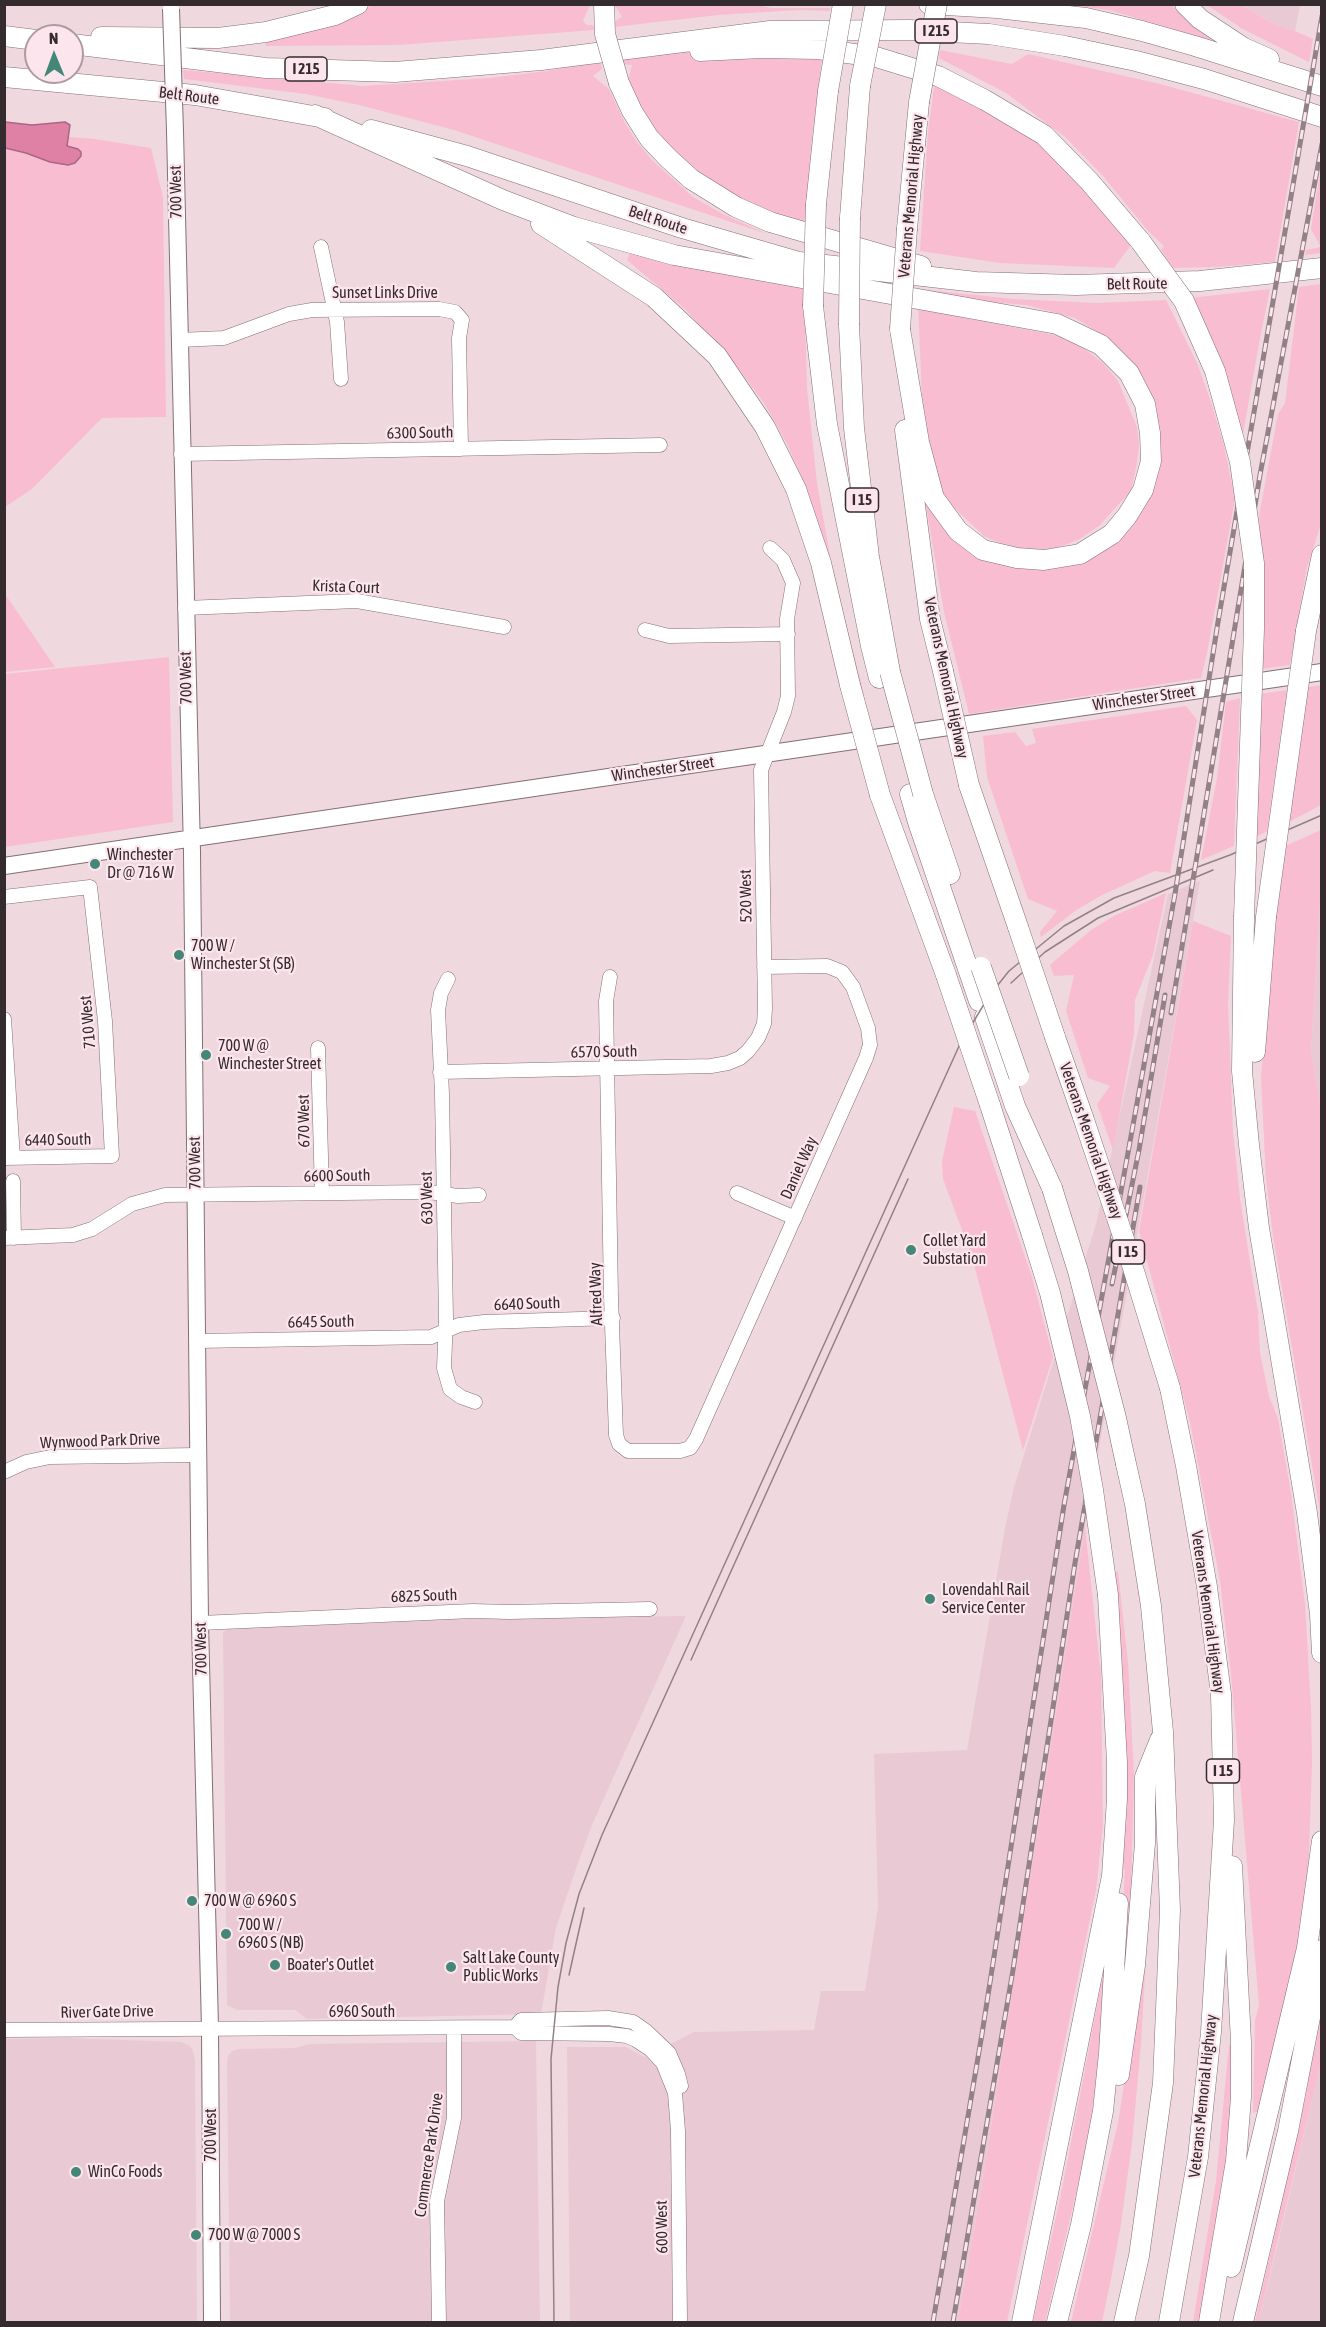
<!DOCTYPE html>
<style>
body{margin:0}
#map{position:relative;width:1326px;height:2327px;overflow:hidden;background:#f0d8df;font-family:"Asap Condensed",sans-serif}
canvas{display:block}
.frame{position:absolute;inset:0;border:6px solid #342b2e;pointer-events:none}
.north{position:absolute;left:24px;top:24px;width:60px;height:60px;box-sizing:border-box;background:#fde5ed;border:2px solid #ad9ba1;border-radius:50%;rotate:359deg;font-size:16px;font-weight:700;line-height:24px;text-align:center;color:#342b2e}
.north::after{content:'';display:block;margin:auto;width:21px;height:27px;background:#448778;clip-path:polygon(50% 0,100% 100%,50% 72%,0 100%)}
</style>
<div id="map">
<canvas width="1326" height="2327"></canvas>
<div class="frame"></div>
<div class="north">N</div>
</div>
<script>
const c = document.querySelector('canvas').getContext('2d');
c.lineJoin = 'round';
function paint(path, color) {
  c.fillStyle = color;
  c.fill(path, 'evenodd');
}
function poly(rows) {
  const path = new Path2D();
  for (const r of rows) {
    path.moveTo(r[0], r[1]);
    for (let i = 2; i < r.length; i += 2) path.lineTo(r[i], r[i + 1]);
  }
  return path;
}
function strokePath(path, color, width, dash) {
  c.strokeStyle = color;
  c.lineWidth = width;
  c.lineCap = dash ? 'butt' : 'round';
  c.setLineDash(dash || []);
  c.stroke(path);
}
function label(font, color, halo, rows, align = 'center') {
  c.font = font + ' "Asap Condensed",sans-serif';
  c.lineWidth = 4.5;
  c.setLineDash([]);
  c.textBaseline = 'middle';
  c.strokeStyle = halo;
  c.fillStyle = color;
  for (const [text, x, y, turn = 0] of rows) {
    c.save();
    c.translate(x, y);
    c.rotate((+turn || 0) * Math.PI / 180);
    c.textAlign = isNaN(turn) ? turn : align;
    if (halo) c.strokeText(text, 0, 0);
    c.fillText(text, 0, 0);
    c.restore();
  }
}
const built = poly([
 [1241,5,1300,5,1295,31,1274,24],
 [1200,881,1084,1533,982,2185,958,2322,570,2322,567,2047,626,2047,645,2057,694,2032,814,2030,821,1991,865,1991,878,1907,874,1754,967,1750,1005,1528,1014,1487,1096,1224,1168,894],
 [1321,886,1321,1118,1311,1052],
 [686,1616,592,1825,578,1863,556,1928,541,2014,307,2019,295,2010,237,2010,227,2005,223,1632,228,1629,456,1619],
 [67,2038,181,2042,190,2046,193,2051,195,2060,197,2322,5,2322,5,2039],
 [536,2041,540,2322,230,2322,227,2063,228,2056,232,2051,238,2049,295,2048,309,2044],
 [1321,2062,1321,2322,1258,2322,1277,2247]
]);
const green = poly([
 [376,4,590,5,583,21,587,25,593,25,594,30,399,45,265,46,268,40,343,19],
 [755,4,771,8,830,8,829,11,800,10,718,15,614,27,614,22,622,17,615,5],
 [1070,5,1171,5,1212,37,1211,40,1109,10],
 [1207,5,1241,5,1274,24,1295,31,1313,39,1309,62,1241,28],
 [714,49,823,50,812,139,805,226,746,203,696,173,661,138,646,118,628,81,632,65,622,64,620,58],
 [940,50,1012,64,1028,54,1160,84,1299,122,1275,262,1217,267,1173,268,1161,250,1164,246,1148,231,1103,176,1065,137,1006,93,939,58],
 [600,61,602,69,593,76,609,89,624,121,636,141,653,161,693,197,723,214,767,234,454,130,359,105,306,94,184,79,183,70,363,86,489,78,547,71],
 [935,79,1038,142,1087,190,1131,245,1114,268,1000,263,920,251,928,132],
 [5,132,95,139,151,148,163,197,166,417,102,418,32,489,5,507],
 [1321,167,1321,253,1305,255,1306,250,1321,247,1311,229],
 [630,253,804,285,807,388,817,483,834,578,864,694,861,695,814,512,802,477,786,442,764,403,738,368,686,310,627,260],
 [1321,284,1321,524,1307,567,1290,665,1261,669,1262,558,1259,516,1278,414,1285,403,1299,287],
 [919,289,1013,299,1097,303,1166,300,1197,363,1211,402,1224,446,1235,499,1207,653,1201,678,969,714,944,612,924,494,957,537,1076,560,1149,491,1140,376,1126,356,1112,341,1075,318,1026,305,978,301,919,292],
 [1270,289,1261,333,1243,434,1223,371,1190,298],
 [918,304,944,308,955,316,1060,336,1082,347,1103,363,1118,381,1137,427,1139,446,1136,468,1131,491,1099,526,1078,540,1056,548,1036,550,1019,548,1000,543,984,536,946,500,936,483,925,428,922,398],
 [5,594,55,667,5,672],
 [169,657,173,822,5,847,5,674],
 [1321,685,1321,805,1289,822,1308,687],
 [1287,690,1267,831,1256,837,1260,694],
 [1240,698,1234,846,1201,860,1217,778,1226,702],
 [1186,706,1197,720,1170,873,1155,871,1102,895,1075,911,1041,937,1040,932,1057,911,1028,899,987,777,983,736,1015,732,1026,746,1036,743,1032,729],
 [1321,830,1321,886,1311,1052,1322,1118,1321,1518,1273,1236,1266,1179,1261,1078,1271,946,1285,846],
 [1166,893,1153,955,1135,1000,1134,1034,1113,1150,1097,1104,1110,1086,1088,1078,1066,1011,1074,975,1054,976,1050,965,1091,930,1114,916],
 [1193,921,1231,936,1228,1004,1233,1132,1240,1198,1258,1313,1260,1353,1269,1396,1278,1419,1291,1493,1305,1604,1311,1707,1312,1763,1308,1882,1297,1960,1259,2111,1253,2113,1255,2020,1259,2005,1231,1674,1220,1581,1190,1422,1139,1231],
 [954,1107,975,1111,1032,1277,1053,1357,1023,1450,972,1257,943,1179,942,1161],
 [1085,1527,1101,1676,1103,1825,1096,1890,1007,2322,958,2322,982,2185],
 [1118,1571,1128,1662,1134,1774,1131,1895,1124,1978,1115,2037,1125,1870,1123,1869,1127,1790,1113,1573],
 [1144,1957,1146,1957,1141,2044,1132,2143,1121,2224,1111,2279,1102,2322,1071,2322,1118,2123],
 [1103,1975,1105,1976,1099,2071,1089,2140,1045,2322,1033,2322,1062,2189],
 [1321,1997,1321,2062,1258,2322,1255,2322,1306,2095],
 [1229,2045,1236,2045,1228,2154,1219,2215,1199,2322,1193,2322,1216,2181]
]);
const water = poly([
 [5,122,32,125,65,122,70,125,67,146,78,149,81,152,81,156,75,163,68,165,50,162,26,153,5,148,5,122]
]);
const minor = poly([
 [321,247,337,322,341,379],
 [179,340,224,338,289,314,312,310,439,309,455,312,462,320,459,338,461,449],
 [181,454,660,445],
 [185,608,357,601,504,627],
 [645,630,669,636,788,634],
 [4,897,90,887,105,1021,112,1156,4,1158],
 [610,977,606,1001,611,1297,616,1435,619,1444,628,1451,680,1451,690,1448,696,1439,866,1058,870,1045,868,1028,853,987,842,972,827,966,764,967],
 [448,979,441,993,438,1010,442,1094,446,1319,444,1368,450,1389,461,1397,475,1402],
 [4,1019,13,1158],
 [318,1048,322,1193],
 [440,1072,711,1066,728,1063,740,1058,748,1051,758,1038,764,1024,765,1009,761,770,784,712,788,696,787,619,793,583,783,560,770,548],
 [13,1181,14,1238],
 [737,1193,795,1218],
 [4,1238,73,1235,92,1229,132,1204,165,1195,429,1192,458,1196,479,1195],
 [197,1341,431,1337,459,1325,484,1322,613,1318],
 [4,1472,26,1462,50,1457,198,1455],
 [200,1623,473,1611,509,1612,650,1609],
 [515,2027,521,2020,608,2018,633,2022,646,2031,669,2053,678,2074,681,2086],
 [4,2030,515,2027,521,2033,609,2034,627,2036,636,2040,651,2050,663,2063,675,2093,678,2131,680,2322],
 [439,2322,437,2201,454,2118,454,2028]
]);
const major = poly([
 [175,131,192,852,200,1623,210,2028,212,2322],
 [4,866,1322,672]
]);
const highway = poly([
 [929,4,997,8,1086,18,1142,31,1195,46,1322,86],
 [1185,4,1200,19,1244,48,1269,59],
 [4,36,36,40],
 [101,37,218,38,266,32,335,15,358,4],
 [72,44,266,68,395,72,541,60,770,31,909,30,989,34,1065,46,1136,61,1204,79,1322,117],
 [700,51,761,48,818,49,876,57,938,76,985,100,1044,135,1089,181,1141,242],
 [4,77,195,95,325,118],
 [619,83,632,111,649,138,668,158,691,179,736,207,770,222,921,266],
 [315,115,503,200,574,227,674,255,1057,324,1101,345,1129,373,1145,404,1150,433,1151,461,1143,490,1127,516,1112,534,1080,554,1044,560,1017,558,983,550,958,531,934,498,919,442,900,329],
 [371,130,467,156,682,228,799,262,976,282,1076,285,1200,281,1322,268],
 [816,204,828,91],
 [850,218,860,86],
 [541,224,654,297,717,356,765,427,796,489,821,563,850,685],
 [907,229,919,102],
 [813,306,827,424,871,646,879,678],
 [849,325,854,428,869,557,890,672],
 [905,430,930,619,943,671],
 [1306,631,1322,555],
 [969,785,1018,927],
 [910,794,918,822,979,1001],
 [923,794,950,874],
 [880,795,946,975],
 [1244,917,1242,1071,1249,1145,1259,1228,1307,1513,1320,1614,1322,1653],
 [985,1017,1015,1106,1052,1188],
 [1055,1037,1083,1117],
 [1255,1052,1266,917],
 [990,1105,1032,1235],
 [1119,2075,1135,1965,1145,1843,1145,1777,1160,1740],
 [1231,2267,1307,1948,1322,1841],
 [1022,2322,1112,1876,1117,1799,1117,1762,1108,1595],
 [1057,2322,1081,2225,1103,2111,1109,2053,1118,1903],
 [1124,2322,1139,2256,1163,2083,1170,1910,1163,1732,1151,1606,1135,1504,1126,1464],
 [1169,2322,1198,2157,1211,2032,1224,1820,1221,1694,1207,1587,1186,1466,1170,1388],
 [1209,2322,1236,2161,1241,2097,1241,2042,1232,1866],
 [1243,2322,1288,2131,1317,1981,1322,1950]
]);
const tram = poly([
 [1011,983,1045,952,1098,918,1213,870],
 [691,1660,908,1179],
 [569,1975,584,1908],
 [554,2322,551,2059,558,1987,566,1943,579,1894,602,1835,960,1044,989,996,1009,971,1064,926,1114,898,1230,855,1322,815]
]);
const rail = poly([
 [1171,1013,1260,475,1322,144],
 [1112,1284,1139,1150,1165,995],
 [933,2322,982,2034,1064,1505,1175,894,1218,622,1322,16],
 [953,2322,1013,1970,1075,1563,1140,1187]
]);
const majorBridge = poly([
 [171,9,175,131]
]);
const highwayBridge = poly([
 [604,4,605,34,619,83],
 [860,86,876,4],
 [828,91,843,4],
 [919,102,937,4],
 [1141,242,1184,301,1215,371,1240,462,1254,563,1254,629,1244,917],
 [813,306,816,204],
 [849,325,850,218],
 [900,329,907,229],
 [943,671,969,785],
 [890,672,923,794],
 [850,685,880,795],
 [1266,917,1306,631],
 [1018,927,1055,1037],
 [981,967,1019,1076],
 [946,975,990,1105],
 [1083,1117,1125,1242,1170,1388],
 [1052,1188,1078,1271,1116,1418,1126,1464],
 [1032,1235,1050,1293,1080,1416,1093,1490,1108,1595]
]);
const markers = [
 [95,864,6,"#448778"],
 [179,955,6,"#448778"],
 [206,1055,6,"#448778"],
 [911,1250,6,"#448778"],
 [930,1599,6,"#448778"],
 [192,1901,6,"#448778"],
 [226,1934,6,"#448778"],
 [275,1965,6,"#448778"],
 [451,1967,6,"#448778"],
 [76,2172,6,"#448778"],
 [196,2235,6,"#448778"]
];
const shields = [
 [936,31,42],
 [306,69,42],
 [862,500,33],
 [1128,1252,33],
 [1223,1771,33]
];
const shieldNames = [
 ["I 215",936,31],
 ["I 215",306,69],
 ["I 15",862,500],
 ["I 15",1128,1252],
 ["I 15",1223,1771]
];
const streetNames = [
 ["Belt Route",189,96,7],
 ["700 West",176,192,-91],
 ["Veterans Memorial Highway",911,196,-85],
 ["Belt Route",658,220,18],
 ["Belt Route",1137,284,-1],
 ["Sunset Links Drive",385,293],
 ["6300 South",420,433,-1],
 ["Krista Court",346,587,2],
 ["700 West",186,678,-91],
 ["Veterans Memorial Highway",946,678,78],
 ["Winchester Street",1144,698,-8],
 ["Winchester Street",663,769,-8],
 ["520 West",746,896,-91],
 ["710 West",88,1022,-95],
 ["6570 South",604,1052,-1],
 ["670 West",304,1121,-91],
 ["6440 South",58,1140,-1],
 ["Veterans Memorial Highway",1091,1141,71],
 ["700 West",195,1163,-91],
 ["Daniel Way",799,1168,-66],
 ["6600 South",337,1176,-1],
 ["630 West",427,1198,-91],
 ["Alfred Way",596,1294,-92],
 ["6640 South",527,1304,-2],
 ["6645 South",321,1322,-1],
 ["Wynwood Park Drive",100,1441,-2],
 ["6825 South",424,1596,-2],
 ["Veterans Memorial Highway",1208,1612,82],
 ["700 West",201,1649,-91],
 ["River Gate Drive",107,2012,-1],
 ["6960 South",362,2012],
 ["Veterans Memorial Highway",1203,2096,-84],
 ["700 West",211,2135,-90],
 ["Commerce Park Drive",429,2155,-82],
 ["600 West",662,2227,-91]
];
const poiNames = [
 ["Winchester",107,855],
 ["Dr @ 716 W",107,873],
 ["700 W /",191,946],
 ["Winchester St (SB)",191,964],
 ["700 W @",218,1046],
 ["Winchester Street",218,1064],
 ["Collet Yard",923,1241],
 ["Substation",923,1259],
 ["Lovendahl Rail",942,1590],
 ["Service Center",942,1608],
 ["700 W @ 6960 S",204,1901],
 ["700 W /",238,1925],
 ["6960 S (NB)",238,1943],
 ["Salt Lake County",463,1958],
 ["Public Works",463,1976],
 ["Boater's Outlet",287,1965],
 ["WinCo Foods",88,2172],
 ["700 W @ 7000 S",208,2235]
];
paint(built, '#e9cad4');
paint(green, '#f9bdd2');
paint(water, '#de81a5');
strokePath(water, '#ab6781', 1.5);
strokePath(minor, '#846f76', 15);
strokePath(major, '#846f76', 18);
strokePath(highway, '#846f76', 21);
strokePath(minor, '#fff', 14);
strokePath(major, '#fff', 16);
strokePath(highway, '#fff', 20);
strokePath(tram, '#928186', 1.5);
strokePath(rail, '#928186', 5);
strokePath(rail, '#fde5ed', 3, [9]);
strokePath(majorBridge, '#846f76', 18, []);
strokePath(highwayBridge, '#846f76', 21, []);
strokePath(majorBridge, '#fff', 16);
strokePath(highwayBridge, '#fff', 20);
for (const [x, y, r, color] of markers) {
  const dot = new Path2D();
  dot.arc(x, y, r, 0, 2 * Math.PI);
  c.fillStyle = color;
  c.fill(dot);
  strokePath(dot, '#fde5ed', 2);
}
for (const [x, y, w] of shields) {
  const box = new Path2D();
  box.roundRect(x - w / 2, y - 12, w, 24, 4.5);
  c.fillStyle = '#fde5ed';
  c.fill(box);
  strokePath(box, '#342b2e', 1.5);
}
label('bold 15px', '#342b2e', null, shieldNames);
label('16px', '#342b2e', '#fde5ed', streetNames);
label('16px', '#342b2e', '#fde5ed', poiNames, 'left');
</script>
